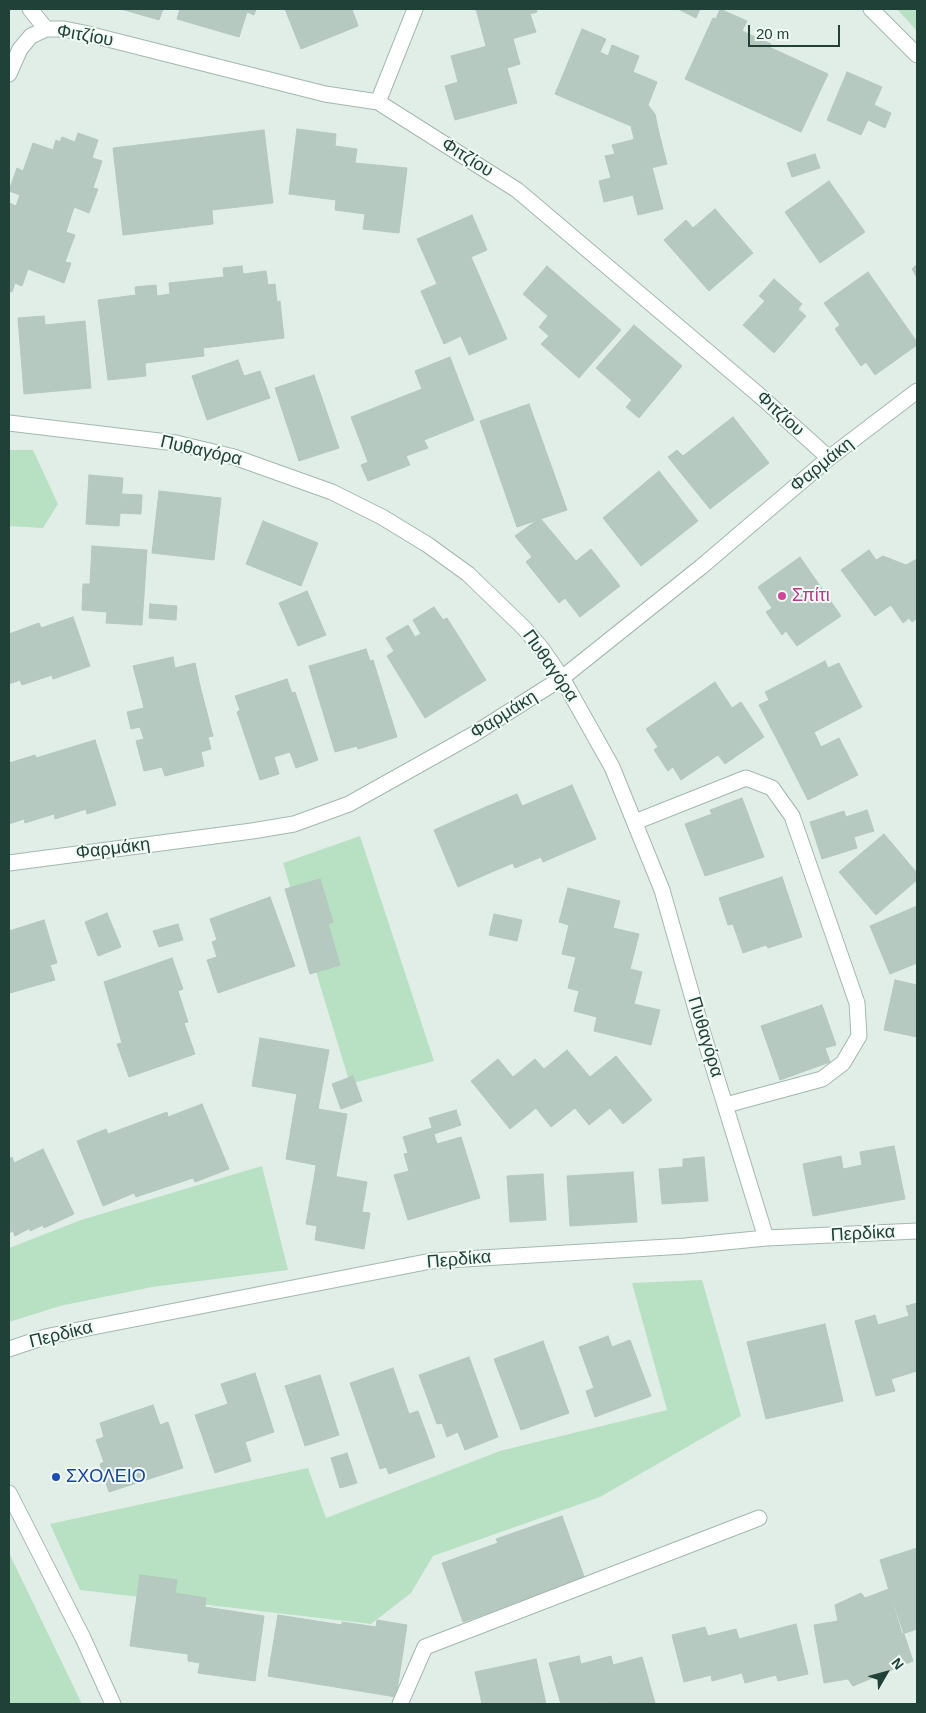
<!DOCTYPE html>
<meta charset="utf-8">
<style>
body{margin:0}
#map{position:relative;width:926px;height:1713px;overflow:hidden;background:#e1eee8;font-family:Arial,sans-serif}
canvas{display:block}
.frame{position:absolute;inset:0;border:10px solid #1f4138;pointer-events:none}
.north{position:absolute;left:861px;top:1648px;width:50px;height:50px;-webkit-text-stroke:4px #f2faf6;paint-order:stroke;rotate:52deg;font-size:14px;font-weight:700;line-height:20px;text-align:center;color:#1f4138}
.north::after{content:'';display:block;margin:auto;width:18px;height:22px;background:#1f4138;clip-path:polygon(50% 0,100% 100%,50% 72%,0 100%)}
.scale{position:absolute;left:748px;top:25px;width:92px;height:22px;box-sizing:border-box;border:2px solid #1f4138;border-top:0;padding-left:6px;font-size:15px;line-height:18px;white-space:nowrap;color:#1f4138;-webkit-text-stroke:4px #f2faf6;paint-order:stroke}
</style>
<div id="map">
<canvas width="926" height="1713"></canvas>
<div class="frame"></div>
<div class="north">N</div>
<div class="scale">20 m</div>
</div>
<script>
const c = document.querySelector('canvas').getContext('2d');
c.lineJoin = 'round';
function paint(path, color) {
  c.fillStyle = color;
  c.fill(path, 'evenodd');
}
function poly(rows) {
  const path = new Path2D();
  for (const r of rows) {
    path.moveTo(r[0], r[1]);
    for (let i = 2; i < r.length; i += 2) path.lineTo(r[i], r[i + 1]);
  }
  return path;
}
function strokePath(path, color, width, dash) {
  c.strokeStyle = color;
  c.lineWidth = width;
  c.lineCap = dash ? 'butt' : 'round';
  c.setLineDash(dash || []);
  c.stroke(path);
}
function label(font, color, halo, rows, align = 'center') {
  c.font = font + ' Arial,sans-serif';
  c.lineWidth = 4;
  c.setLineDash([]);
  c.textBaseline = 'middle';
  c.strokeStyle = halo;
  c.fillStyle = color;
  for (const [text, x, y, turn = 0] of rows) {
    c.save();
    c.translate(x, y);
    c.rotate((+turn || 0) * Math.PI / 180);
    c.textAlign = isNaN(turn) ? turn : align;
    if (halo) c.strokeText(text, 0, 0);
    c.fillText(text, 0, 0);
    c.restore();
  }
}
const green = poly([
 [897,9,917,9,917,31],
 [9,450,33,450,58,504,43,528,9,526],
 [360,836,434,1061,350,1084,283,863],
 [262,1166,288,1270,152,1287,60,1306,9,1322,9,1248,81,1220],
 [702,1280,741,1416,600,1497,433,1556,411,1593,371,1624,80,1590,50,1524,308,1468,326,1518,500,1451,667,1410,632,1283],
 [10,1555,82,1704,9,1704]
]);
const building = poly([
 [121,9,163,9,159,20,121,9],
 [180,9,256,9,254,15,247,12,239,37,177,19,180,9],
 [285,9,352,9,358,26,301,49,285,9],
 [476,9,536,9,537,12,530,14,536,32,486,46,476,9],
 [678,9,700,9,696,18,678,9],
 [720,9,747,21,742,31,771,44,769,47,828,74,801,132,685,79,713,18,716,19,720,9],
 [582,29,606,39,600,52,608,56,612,45,639,56,633,72,657,82,648,105,655,114,659,133,634,139,631,126,555,94,582,29],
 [513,39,520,64,507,68,517,103,455,120,445,86,458,82,451,56,513,39],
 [847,72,882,87,874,105,891,113,885,128,868,120,861,135,827,120,847,72],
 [297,129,336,134,335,146,357,149,355,163,407,168,399,233,363,229,365,214,335,210,336,200,289,194,297,129],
 [264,130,273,203,212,210,213,224,123,235,113,148,264,130],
 [78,133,98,140,92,158,102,161,93,188,98,189,89,213,74,207,66,232,75,235,65,262,71,263,64,283,28,269,22,286,15,283,12,292,9,291,9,203,16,206,20,195,9,191,17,168,23,171,33,143,53,150,56,140,60,142,62,137,75,142,78,133],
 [659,133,667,164,611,178,605,156,615,154,612,145,659,133],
 [815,154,820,168,792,177,787,163,815,154],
 [652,167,663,209,638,215,633,195,604,202,599,181,652,167],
 [829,181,865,232,820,263,785,212,829,181],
 [715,209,753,253,709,291,664,240,686,220,693,228,715,209],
 [472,215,487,250,471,257,507,339,469,355,461,336,444,344,421,291,437,284,417,239,472,215],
 [917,264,917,278,912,269,917,264],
 [242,266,243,274,266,271,268,285,275,284,277,302,280,301,284,338,203,348,204,356,145,363,146,376,108,380,98,300,136,295,135,287,156,285,157,296,170,294,169,283,224,277,223,268,242,266],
 [547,266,621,330,579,378,541,344,549,336,539,327,548,316,523,294,547,266],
 [868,272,917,342,917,345,875,375,866,362,861,366,835,329,840,325,824,303,868,272],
 [774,279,802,304,798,309,806,316,774,353,743,325,765,301,759,296,774,279],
 [44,316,45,325,85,321,91,388,24,394,18,318,44,316],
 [634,325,682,366,639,418,626,407,632,400,596,368,634,325],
 [450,357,474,420,424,440,428,448,406,456,410,465,368,481,361,465,368,462,351,417,422,389,415,371,450,357],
 [238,360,244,376,260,371,270,398,207,420,192,376,238,360],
 [314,375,339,448,299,461,275,388,314,375],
 [529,404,567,510,517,527,480,421,529,404],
 [733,417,769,463,710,509,668,457,677,450,683,456,733,417],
 [659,471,698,521,641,566,603,518,659,471],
 [89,475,123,478,119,526,86,524,89,475],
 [159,491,221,498,214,560,152,553,159,491],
 [121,494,142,495,141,514,120,513,121,494],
 [540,518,576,561,591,549,620,586,580,617,565,598,559,603,526,562,532,557,515,536,540,518],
 [263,521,318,543,301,586,246,564,263,521],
 [92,546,147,550,142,625,106,623,107,612,82,610,83,584,90,584,92,546],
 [869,550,876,560,883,556,906,565,917,559,917,618,912,622,909,618,903,623,891,605,875,616,841,570,869,550],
 [800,557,841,616,797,646,786,631,782,635,766,612,772,608,758,587,800,557],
 [307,591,326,635,298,646,279,603,307,591],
 [150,604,177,606,176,620,149,618,150,604],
 [434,607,443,620,447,618,486,680,425,718,387,656,394,651,386,638,408,625,415,637,421,634,413,620,434,607],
 [73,617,90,666,53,679,52,675,22,685,20,680,9,684,9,634,39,623,41,628,73,617],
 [366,649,370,661,373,660,397,737,358,749,357,746,335,752,309,666,366,649],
 [173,657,175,668,195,663,200,686,142,700,133,666,173,657],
 [825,661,828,668,839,663,862,707,782,749,759,705,769,700,765,692,825,661],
 [287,679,292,693,295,692,318,760,296,768,290,752,274,757,279,774,260,780,237,712,240,710,235,696,287,679],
 [715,682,732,708,741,702,764,737,725,764,718,755,681,780,673,767,668,771,654,750,658,747,646,729,715,682],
 [200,686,213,736,208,737,211,749,201,752,204,766,165,776,162,767,144,771,136,741,144,739,140,727,131,729,127,712,144,708,142,700,200,686],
 [814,732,821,747,839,738,858,775,808,800,782,749,814,732],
 [95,740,116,805,87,814,86,809,55,819,54,814,25,823,24,819,9,824,9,763,35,755,36,758,95,740],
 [572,785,596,839,543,862,541,857,515,868,488,806,517,794,522,806,572,785],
 [742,798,764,857,705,876,685,824,712,814,710,810,742,798],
 [488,806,513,863,487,874,463,817,488,806],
 [867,810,874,831,854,837,857,848,822,859,810,822,844,811,846,817,867,810],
 [463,817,487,874,458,887,434,830,463,817],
 [884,834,917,873,917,880,876,915,839,872,884,834],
 [782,877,802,937,768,948,766,945,743,953,733,924,728,925,719,898,782,877],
 [320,879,333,922,328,924,340,965,310,974,285,889,320,879],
 [568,888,620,901,613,928,639,934,630,969,642,972,634,1004,660,1010,651,1045,594,1031,597,1017,574,1011,579,991,568,988,576,957,562,954,569,925,559,922,568,888],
 [270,897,295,966,218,993,207,960,217,957,212,942,217,940,210,919,270,897],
 [917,906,917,963,890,974,870,926,917,906],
 [107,913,121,947,98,956,85,922,107,913],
 [494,914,522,920,517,941,489,935,494,914],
 [44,920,57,963,50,965,55,980,10,993,9,931,44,920],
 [178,924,183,940,159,947,153,931,178,924],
 [172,958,183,989,178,991,188,1022,184,1023,195,1054,129,1077,117,1044,122,1043,104,982,172,958],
 [895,980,917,985,917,1037,884,1030,895,980],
 [822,1005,836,1045,825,1048,830,1062,780,1080,761,1026,822,1005],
 [260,1038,329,1050,318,1109,295,1105,297,1094,252,1086,260,1038],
 [567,1050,590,1077,616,1056,652,1100,623,1124,610,1108,589,1125,575,1108,551,1127,536,1108,510,1129,471,1081,498,1059,513,1077,535,1059,544,1069,567,1050],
 [353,1076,362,1101,341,1109,332,1084,353,1076],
 [202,1104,229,1169,195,1182,193,1178,136,1197,134,1193,103,1206,77,1141,106,1129,108,1134,167,1112,168,1117,202,1104],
 [295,1105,347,1114,336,1176,315,1173,316,1165,286,1159,295,1105],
 [456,1110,461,1125,434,1134,429,1118,456,1110],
 [432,1128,437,1144,461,1137,480,1198,408,1220,394,1175,409,1171,404,1154,408,1153,403,1137,432,1128],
 [894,1146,905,1199,813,1216,803,1164,841,1156,843,1169,862,1165,860,1152,894,1146],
 [43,1149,74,1214,44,1228,43,1225,30,1231,30,1228,15,1236,13,1231,9,1233,9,1159,12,1157,14,1163,43,1149],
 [704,1157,708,1201,662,1204,659,1169,683,1167,683,1159,704,1157],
 [633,1172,637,1222,570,1226,567,1176,633,1172],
 [315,1173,367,1182,362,1212,370,1213,364,1249,315,1240,317,1226,306,1224,315,1173],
 [543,1174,546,1220,510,1222,507,1176,543,1174],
 [917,1303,917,1371,891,1379,895,1391,876,1396,855,1321,875,1315,878,1325,909,1316,906,1306,917,1303],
 [825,1324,843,1401,766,1419,747,1342,825,1324],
 [608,1336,612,1347,630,1340,651,1396,595,1417,586,1391,594,1388,579,1347,608,1336],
 [543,1341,569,1413,521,1430,494,1359,543,1341],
 [469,1357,498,1437,465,1450,458,1432,447,1437,442,1423,437,1424,419,1375,469,1357],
 [393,1368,409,1414,418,1411,435,1457,389,1474,386,1467,380,1469,350,1383,393,1368],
 [255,1373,274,1432,245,1442,251,1461,215,1473,195,1415,228,1404,221,1384,255,1373],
 [320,1375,339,1435,305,1446,285,1386,320,1375],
 [153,1405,160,1425,168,1422,183,1468,109,1492,100,1464,104,1462,96,1440,104,1437,100,1423,153,1405],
 [347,1453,357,1483,340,1488,331,1458,347,1453],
 [562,1516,585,1579,463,1622,442,1563,498,1543,496,1539,562,1516],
 [917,1548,917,1629,902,1634,880,1560,917,1548],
 [140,1575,177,1580,175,1593,206,1598,205,1607,264,1616,255,1681,198,1673,200,1663,188,1661,188,1654,130,1646,140,1575],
 [889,1589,913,1661,853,1686,848,1679,835,1605,861,1593,865,1598,889,1589],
 [278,1615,342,1625,342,1622,376,1627,377,1620,407,1625,396,1697,268,1676,278,1615],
 [838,1621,848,1679,824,1683,814,1625,838,1621],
 [796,1624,808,1674,778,1681,776,1675,745,1683,742,1673,712,1681,711,1675,684,1682,672,1635,705,1627,708,1636,736,1629,739,1639,796,1624],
 [579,1656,581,1664,611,1656,613,1665,642,1657,655,1703,561,1704,549,1663,579,1656],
 [536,1659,546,1704,482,1704,475,1672,536,1659]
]);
const minor = poly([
 [30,9,46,29,64,29,84,33,325,94,378,102,517,190,759,395,829,458],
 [871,9,917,55],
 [9,74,20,49,31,36,46,29],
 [378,102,415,9],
 [9,423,176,443,234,457,332,492,382,517,428,545,468,574,524,628,542,649,562,678,612,767,662,890,701,1027,766,1238],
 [635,822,746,778,772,788,792,816,857,1003,859,1036,843,1063,822,1079,726,1105],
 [9,863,252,831,294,824,349,804,474,734,562,678,701,567,829,458,917,391],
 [9,1349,45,1337,93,1327,431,1261,685,1246,766,1238,917,1231],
 [9,1493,83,1638,113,1704],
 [400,1704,425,1647,759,1518]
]);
const markers = [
 [782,596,5,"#d1479c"],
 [56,1477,5,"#1a4fb4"]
];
const streetNames = [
 ["Φιτζίου",85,36,10],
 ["Φιτζίου",467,158,32],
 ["Φιτζίου",780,414,42],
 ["Πυθαγόρα",201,451,13],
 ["Φαρμάκη",822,465,-39],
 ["Πυθαγόρα",550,666,55],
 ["Φαρμάκη",504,715,-32],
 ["Φαρμάκη",113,849,-7],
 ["Πυθαγόρα",705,1037,73],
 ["Περδίκα",863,1234,-3],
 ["Περδίκα",459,1260,-5],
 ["Περδίκα",61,1335,-14]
];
const hotelNames = [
 ["Σπίτι",792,596]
];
const transitNames = [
 ["ΣΧΟΛΕΙΟ",66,1477]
];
paint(green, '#b8e1c3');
paint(building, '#b6c9c1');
strokePath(building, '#b3c8bf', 1);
strokePath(minor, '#a3b7b0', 17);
strokePath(minor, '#fff', 15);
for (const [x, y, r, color] of markers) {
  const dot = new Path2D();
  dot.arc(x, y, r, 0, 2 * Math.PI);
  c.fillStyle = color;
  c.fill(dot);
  strokePath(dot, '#f2faf6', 2);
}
label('18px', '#1f4138', '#f2faf6', streetNames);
label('18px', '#b23c85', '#f2faf6', hotelNames, 'left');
label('18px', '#164399', '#f2faf6', transitNames, 'left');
</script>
